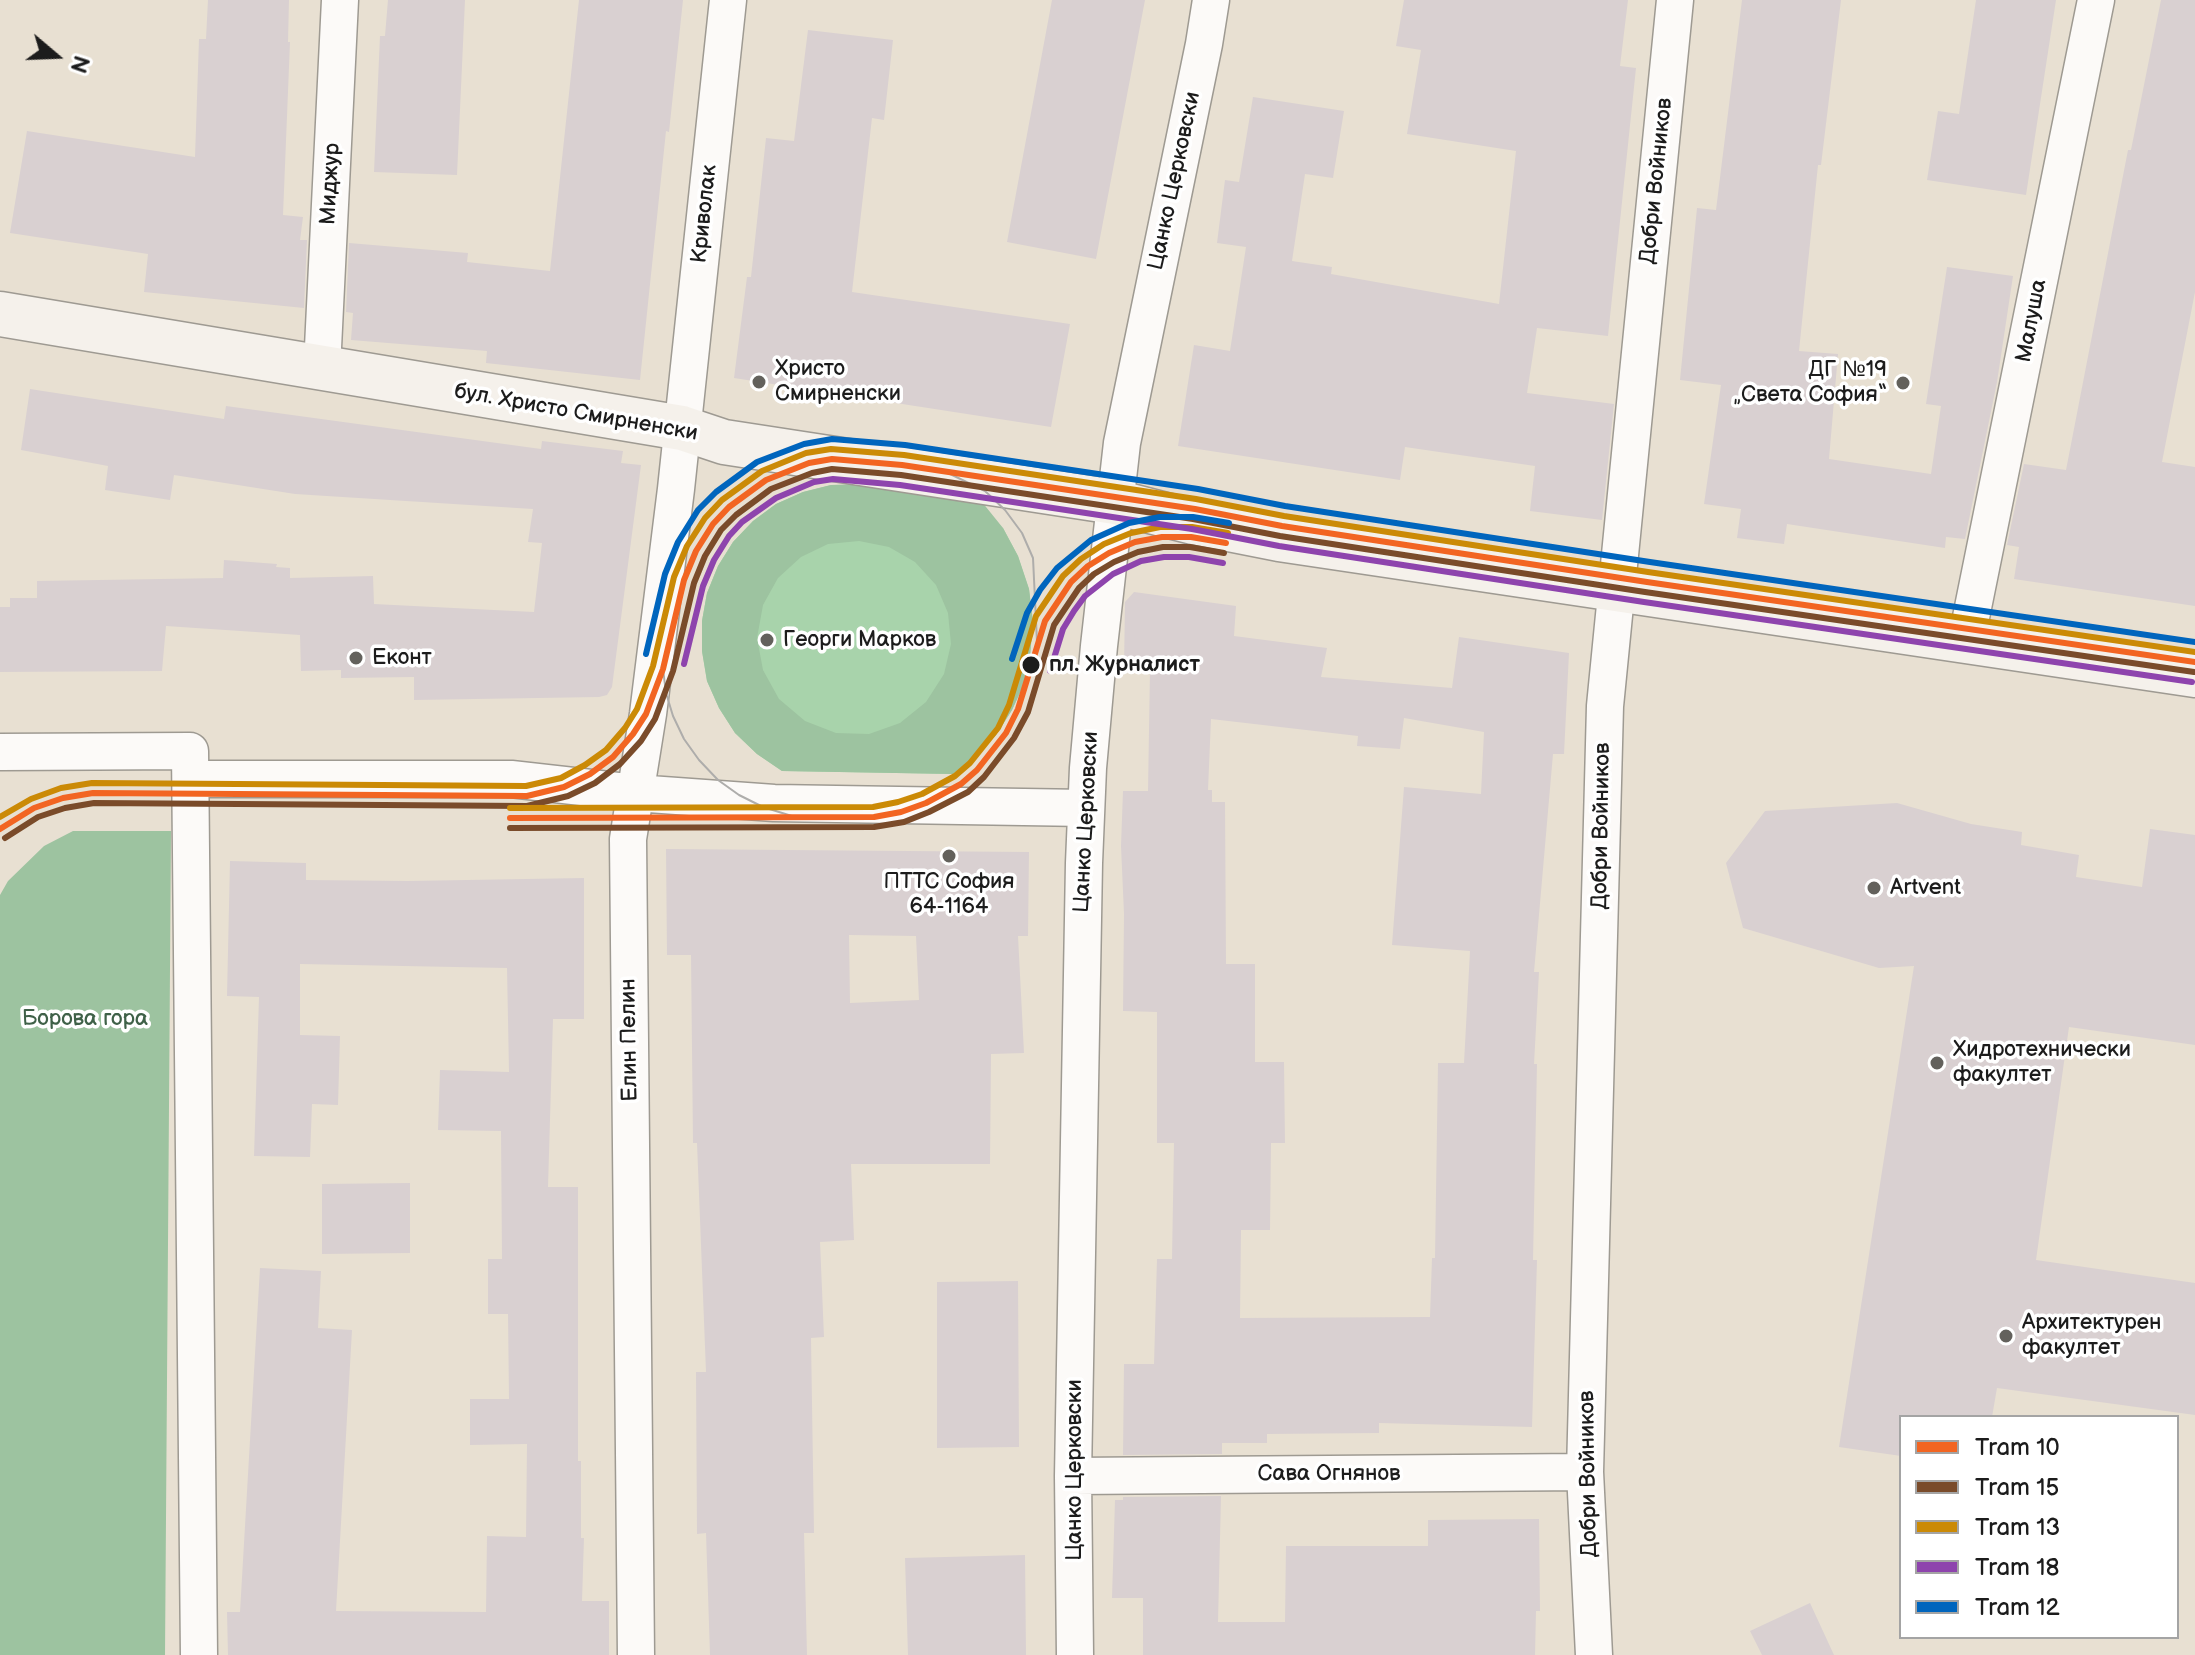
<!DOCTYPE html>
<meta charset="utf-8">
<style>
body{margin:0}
#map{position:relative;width:2195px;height:1655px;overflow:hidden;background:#e8e0d2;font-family:"Balsamiq Sans",sans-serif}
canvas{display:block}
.legend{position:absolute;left:1899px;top:1415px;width:280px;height:224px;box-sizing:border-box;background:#fff;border:2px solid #a4a4a4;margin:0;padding:10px 14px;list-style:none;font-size:24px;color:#1c1c1c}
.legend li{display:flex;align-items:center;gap:16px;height:40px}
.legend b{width:40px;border:2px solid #a4a4a4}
.north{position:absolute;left:16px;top:16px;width:80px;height:80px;-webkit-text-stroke:6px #fff;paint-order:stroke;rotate:109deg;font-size:22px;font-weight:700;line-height:32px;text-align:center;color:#1c1c1c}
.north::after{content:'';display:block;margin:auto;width:28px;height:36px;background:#1c1c1c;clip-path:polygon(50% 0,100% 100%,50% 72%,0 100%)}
</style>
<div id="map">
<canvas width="2195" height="1655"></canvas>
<ul class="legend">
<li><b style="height:10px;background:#f26522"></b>Tram 10</li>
<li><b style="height:10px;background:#7a4b2a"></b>Tram 15</li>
<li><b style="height:10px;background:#cb8a06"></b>Tram 13</li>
<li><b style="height:10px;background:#8e44ad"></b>Tram 18</li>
<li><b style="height:10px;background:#0065bd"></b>Tram 12</li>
</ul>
<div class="north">N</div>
</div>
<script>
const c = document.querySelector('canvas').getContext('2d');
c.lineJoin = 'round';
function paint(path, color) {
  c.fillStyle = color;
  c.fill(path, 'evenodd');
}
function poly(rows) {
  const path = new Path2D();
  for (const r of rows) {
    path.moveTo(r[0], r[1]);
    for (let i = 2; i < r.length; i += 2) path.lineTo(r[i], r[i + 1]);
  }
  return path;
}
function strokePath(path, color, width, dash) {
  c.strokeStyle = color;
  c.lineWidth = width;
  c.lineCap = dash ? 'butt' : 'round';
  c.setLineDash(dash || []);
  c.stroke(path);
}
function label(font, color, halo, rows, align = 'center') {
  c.font = font + ' "Balsamiq Sans",sans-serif';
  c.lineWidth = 7;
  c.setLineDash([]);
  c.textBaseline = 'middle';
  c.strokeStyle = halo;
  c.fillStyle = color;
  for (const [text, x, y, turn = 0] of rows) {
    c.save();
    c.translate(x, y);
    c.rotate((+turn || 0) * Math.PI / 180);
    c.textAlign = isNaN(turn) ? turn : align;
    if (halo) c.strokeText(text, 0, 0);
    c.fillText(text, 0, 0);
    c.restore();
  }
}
const green = poly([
 [831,485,1003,528,1018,556,1029,589,1033,622,1030,656,1024,684,1012,710,996,735,976,756,953,774,782,771,757,754,735,733,719,708,707,681,702,651,702,621,707,593,718,566,733,542,753,521,776,504,803,492]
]);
const forest = poly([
 [859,484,982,502,1003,528,1018,556,1029,589,1033,622,1030,656,1024,684,1012,710,996,735,976,756,953,774,782,771,757,754,735,733,719,708,707,681,702,651,702,621,707,593,718,566,733,542,753,521,776,504,803,492,831,485],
 [859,541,889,547,915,562,936,585,948,613,951,644,944,674,926,702,900,723,869,734,836,733,805,721,779,699,763,670,757,638,763,605,778,578,801,557,828,544],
 [73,831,171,831,165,1655,0,1655,0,895,8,881,44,846]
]);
const building = poly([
 [208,0,289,0,288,42,290,42,283,215,303,217,300,240,307,240,304,308,144,292,148,254,10,233,27,131,195,157,199,39,206,39],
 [388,0,465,0,457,175,374,172,380,36,385,36],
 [579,0,683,0,669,132,666,131,640,380,486,363,487,351,351,340,353,313,346,312,349,243,468,253,467,262,550,271],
 [1052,0,1145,0,1096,259,1007,242],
 [1404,0,1628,0,1620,66,1636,68,1608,336,1537,328,1527,393,1614,404,1602,520,1530,511,1535,466,1405,447,1400,480,1178,446,1194,345,1230,351,1246,247,1217,243,1225,180,1239,182,1253,97,1344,111,1333,178,1305,174,1292,261,1332,267,1331,274,1499,304,1516,151,1407,134,1421,50,1396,46],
 [1742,0,1841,0,1821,165,1818,165,1799,351,1838,354,1829,459,1931,474,1941,406,1926,404,1947,267,2013,276,1997,382,1965,539,1946,537,1945,548,1787,524,1784,544,1737,538,1741,509,1704,504,1721,385,1680,380,1697,208,1716,210],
 [1976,0,2056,0,2026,195,1927,180,1938,111,1959,114],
 [2161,0,2195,0,2195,292,2162,462,2195,467,2195,606,2014,579,2019,547,2007,545,2024,464,2066,470,2128,150,2131,150],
 [808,30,893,40,884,120,872,118,852,292,1070,324,1051,427,734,378,747,277,751,277,766,138,794,141],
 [30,389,224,419,226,406,541,449,542,441,623,451,621,463,641,465,612,687,607,695,599,697,414,700,414,677,341,678,341,670,301,671,300,635,166,626,162,671,0,672,0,607,10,607,10,598,37,598,37,581,223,578,224,560,277,564,276,567,290,568,290,578,373,576,374,604,534,612,542,543,528,542,533,509,295,494,174,475,170,500,105,490,108,466,21,450],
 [1134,592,1236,606,1234,636,1327,648,1321,677,1452,688,1459,637,1569,653,1564,754,1553,754,1534,972,1539,972,1534,1064,1537,1064,1533,1260,1537,1260,1532,1427,1379,1423,1379,1433,1267,1434,1267,1443,1222,1443,1222,1454,1123,1455,1124,1364,1154,1364,1157,1259,1172,1259,1174,1143,1157,1143,1157,1012,1123,1011,1124,914,1121,846,1123,791,1148,791,1150,670,1124,669,1125,602],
 [1404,718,1484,732,1481,794,1404,787,1392,945,1470,951,1464,1063,1438,1063,1435,1258,1432,1258,1430,1317,1240,1318,1241,1230,1270,1230,1271,1143,1285,1143,1284,1062,1255,1062,1255,964,1226,964,1225,802,1212,802,1212,790,1208,790,1211,719,1358,736,1357,746,1400,749],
 [1897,803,1971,824,2022,832,2021,845,2079,855,2076,877,2142,887,2150,829,2195,835,2195,1045,2069,1027,2036,1260,2195,1283,2195,1415,1997,1388,1992,1417,1901,1417,1901,1456,1839,1447,1914,966,1879,968,1743,928,1726,863,1765,811],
 [666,849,1029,852,1028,936,1018,936,1024,1053,991,1054,990,1164,851,1164,854,1240,820,1242,824,1337,811,1338,814,1533,804,1533,807,1655,710,1655,706,1533,697,1534,696,1372,706,1372,697,1143,693,1143,691,955,667,955],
 [849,935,916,936,919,1000,850,1003],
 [230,861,306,863,306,880,408,881,584,878,584,1019,553,1019,548,1187,578,1187,578,1461,581,1461,581,1538,584,1538,582,1601,609,1601,609,1655,228,1655,227,1612,240,1612,260,1268,321,1271,318,1328,352,1330,336,1611,486,1612,487,1536,526,1537,527,1444,470,1445,470,1399,509,1399,508,1314,488,1314,488,1259,502,1259,501,1131,438,1130,440,1070,509,1072,507,968,300,964,300,1035,340,1036,338,1105,312,1104,310,1157,254,1156,259,997,227,996],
 [410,1183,410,1253,322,1254,322,1184],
 [1018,1281,1019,1447,937,1448,937,1282],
 [1221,1496,1218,1622,1285,1622,1286,1546,1428,1546,1428,1520,1539,1519,1540,1611,1536,1611,1535,1655,1143,1655,1143,1598,1112,1598,1115,1500,1123,1500,1123,1497],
 [1025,1555,1026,1655,908,1655,905,1558],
 [1810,1603,1834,1655,1762,1655,1750,1631]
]);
const street = poly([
 [322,368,340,0],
 [1966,642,2096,0],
 [0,752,190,751,199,1655],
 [191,779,511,779,635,793,774,803,1086,808],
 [1073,1476,1585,1472],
 [636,1655,628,839,648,714,676,489,728,0],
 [1075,1655,1073,1476,1084,863,1088,768,1099,646,1122,443,1204,44,1211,0],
 [1594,1655,1585,1472,1605,706,1675,0]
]);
const secondary = poly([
 [0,314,682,428,724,442,1115,502,1193,522,1279,539,2195,675]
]);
const tram = poly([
 [946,472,985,491,1005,510,1022,533,1033,558,1037,642],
 [663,669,666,693,673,716,684,739,699,760,718,780,739,795,763,807,795,817]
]);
const tram1 = poly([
 [510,818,874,817,901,812,926,803,961,784,977,770,1006,733,1018,709,1045,621,1071,582,1088,566,1109,553,1135,542,1162,537,1191,537,1226,543],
 [0,829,34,808,63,798,93,793,527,796,564,787,590,774,613,757,633,734,646,714,663,669,684,580,696,551,713,524,729,507,766,480,809,463,832,459,902,465,1195,509,1282,526,1647,582,2195,662]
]);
const tram2 = poly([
 [510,828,874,827,904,822,929,812,968,792,984,777,1014,738,1028,712,1054,625,1079,588,1094,574,1114,562,1138,552,1163,547,1190,547,1224,553],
 [5,838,38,817,65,808,94,803,527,806,568,796,595,783,620,764,641,741,655,719,673,671,694,583,705,556,721,530,736,515,771,489,812,473,832,469,901,475,1193,519,1280,536,1645,592,2194,672]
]);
const tram3 = poly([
 [510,808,873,807,898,802,922,794,955,776,970,763,998,728,1009,705,1036,616,1063,576,1081,559,1104,544,1131,533,1160,527,1192,527,1228,533],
 [0,817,31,799,61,788,92,783,526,786,561,778,585,765,606,750,625,728,637,709,653,666,674,577,687,546,705,518,722,500,762,471,806,453,831,449,904,455,1196,499,1284,516,1648,572,2195,652]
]);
const tram4 = poly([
 [684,664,703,586,714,560,729,536,742,522,776,498,814,482,833,479,900,485,1192,529,1279,546,1644,602,2192,682],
 [1050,671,1063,629,1074,611,1085,596,1113,574,1141,561,1164,557,1189,557,1223,563]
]);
const tram5 = poly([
 [646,654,665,574,678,542,698,510,716,492,757,462,804,444,832,439,905,445,1198,489,1285,506,1650,562,2195,642],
 [1012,659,1027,613,1040,590,1057,568,1091,540,1129,523,1160,517,1193,517,1229,523]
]);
const markers = [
 [759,382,8,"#63615c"],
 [1903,383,8,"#63615c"],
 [767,640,8,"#63615c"],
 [356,658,8,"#63615c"],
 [1031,665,10,"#1c1c1c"],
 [949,856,8,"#63615c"],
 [1874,888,8,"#63615c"],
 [1937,1063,8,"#63615c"],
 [2006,1336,8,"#63615c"]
];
const streetNames = [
 ["Цанко Церковски",1175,181,-78],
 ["Добри Войников",1657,181,-84],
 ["Миджур",331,184,-87],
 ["Криволак",705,214,-84],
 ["Малуша",2032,321,-79],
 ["бул. Христо Смирненски",576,413,10],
 ["Цанко Церковски",1087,822,-87],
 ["Добри Войников",1602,826,-89],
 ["Елин Пелин",630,1040,-91],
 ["Цанко Церковски",1075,1470,-90],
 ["Сава Огнянов",1329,1474],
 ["Добри Войников",1589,1474,-91]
];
const poiNames = [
 ["Христо",775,369],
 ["Смирненски",775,394],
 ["ДГ №19",1887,370,"right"],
 ["„Света София“",1887,395,"right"],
 ["Георги Марков",783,640],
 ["Еконт",372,658],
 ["ПТТС София",949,882,"center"],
 ["64-1164",949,907,"center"],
 ["Artvent",1890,888],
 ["Хидротехнически",1953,1050],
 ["факултет",1953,1075],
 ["Архитектурен",2022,1323],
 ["факултет",2022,1348]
];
const stopNames = [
 ["пл. Журналист",1049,665]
];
const parkNames = [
 ["Борова гора",85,1019]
];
paint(green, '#a8d3ab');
paint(forest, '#9dc3a0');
paint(building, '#d9d0d1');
strokePath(street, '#9e9a92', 39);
strokePath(secondary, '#9e9a92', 47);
strokePath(street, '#fcfaf8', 36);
strokePath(secondary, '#f5f1eb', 44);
strokePath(tram, '#aeadab', 2);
strokePath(tram1, '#f26522', 6);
strokePath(tram2, '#7a4b2a', 6);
strokePath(tram3, '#cb8a06', 6);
strokePath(tram4, '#8e44ad', 6);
strokePath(tram5, '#0065bd', 6);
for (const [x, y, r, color] of markers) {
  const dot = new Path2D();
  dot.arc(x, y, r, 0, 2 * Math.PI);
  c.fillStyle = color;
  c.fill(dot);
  strokePath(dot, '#fff', 3);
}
label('22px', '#1c1c1c', '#fff', streetNames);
label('22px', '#1c1c1c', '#fff', poiNames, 'left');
label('bold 22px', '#1c1c1c', '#fff', stopNames, 'left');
label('22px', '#3f6148', '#fff', parkNames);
</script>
